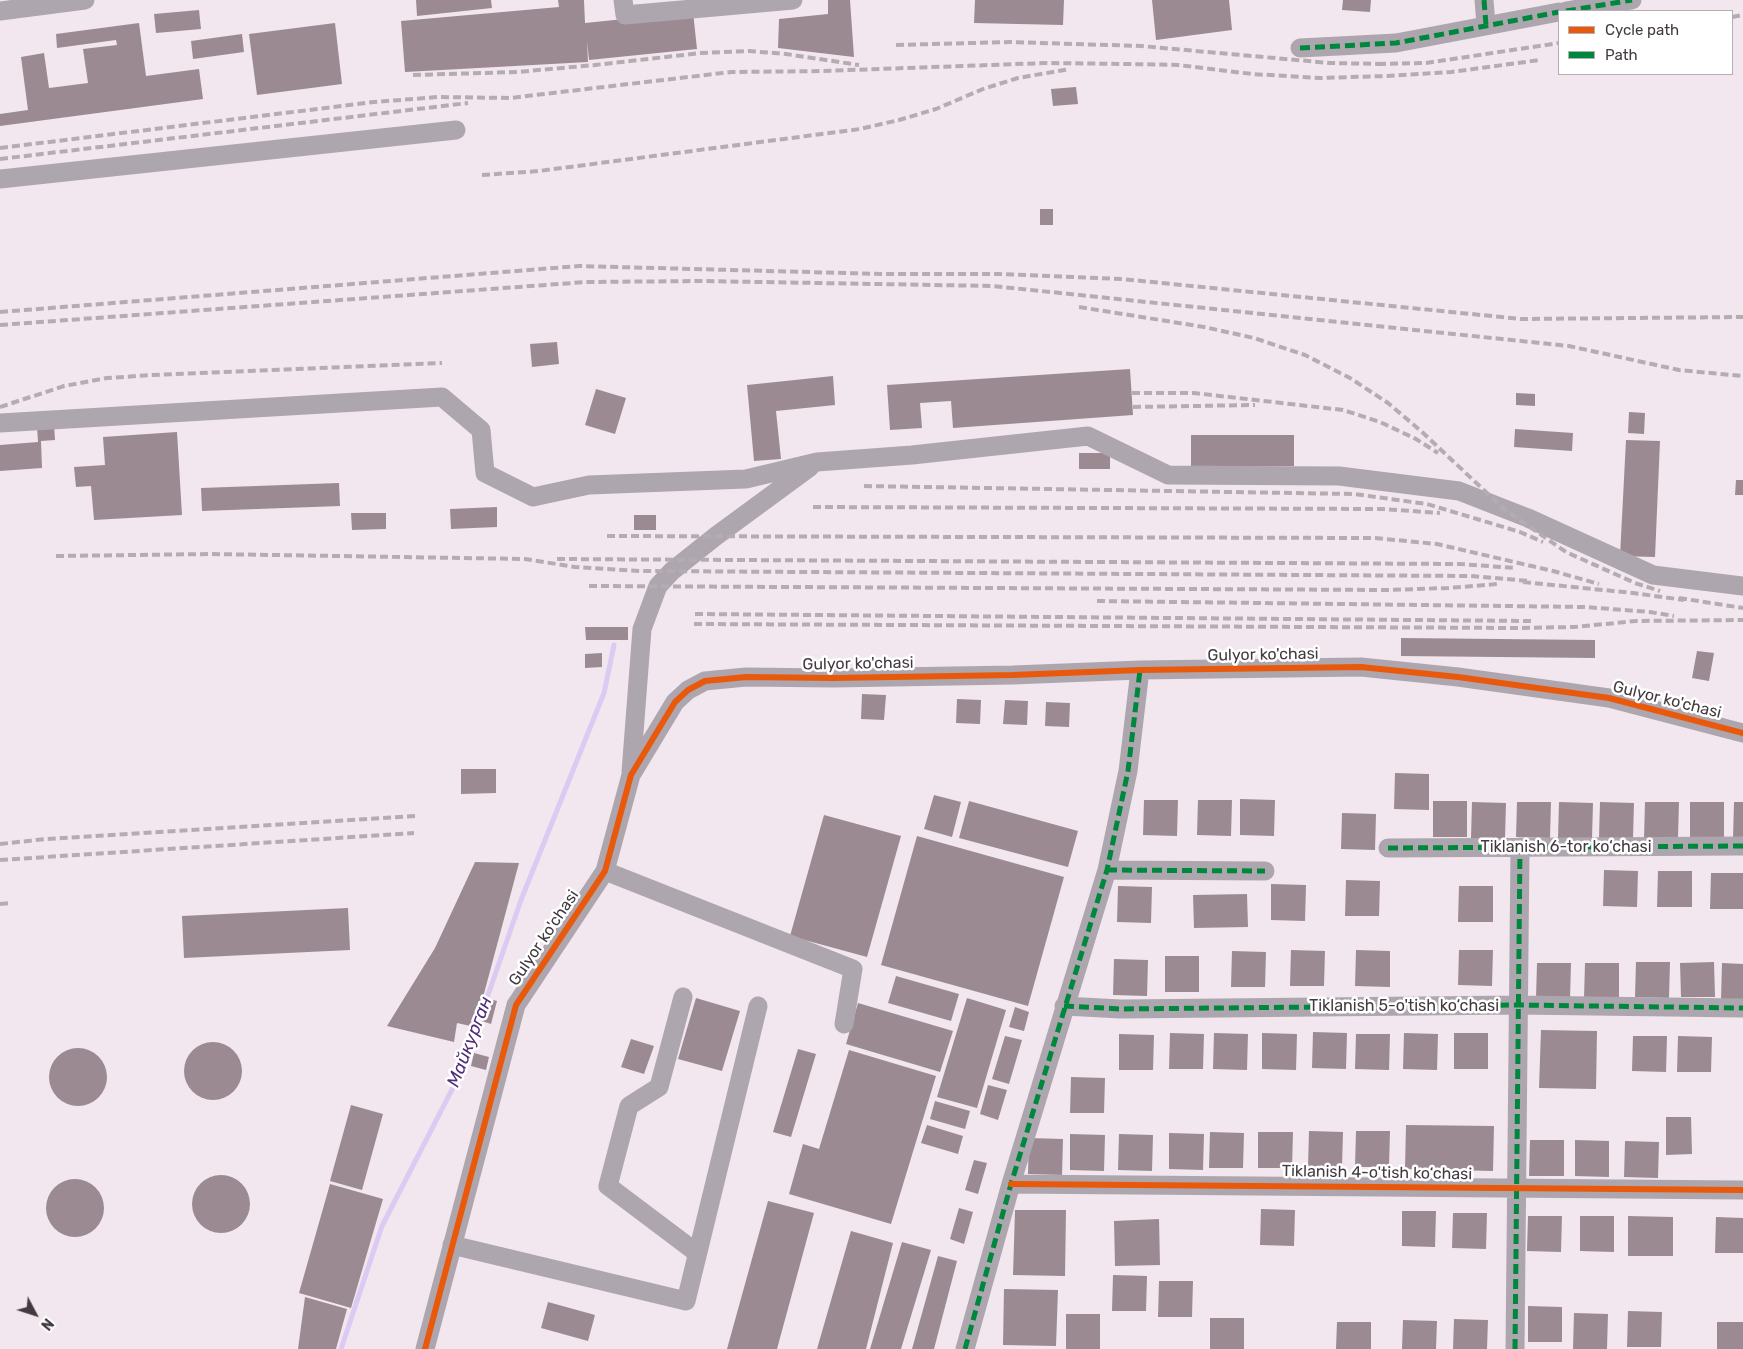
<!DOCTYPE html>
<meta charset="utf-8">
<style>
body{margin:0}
#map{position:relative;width:1743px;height:1349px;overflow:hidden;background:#f2e7ee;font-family:Rubik,sans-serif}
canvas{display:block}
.legend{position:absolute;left:1558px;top:10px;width:175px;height:65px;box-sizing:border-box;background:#fff;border:1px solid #b3b0b2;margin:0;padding:6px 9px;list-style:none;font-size:15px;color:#423a3f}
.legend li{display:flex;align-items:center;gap:10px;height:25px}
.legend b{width:25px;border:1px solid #b3b0b2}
.north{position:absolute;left:10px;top:1289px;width:50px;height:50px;-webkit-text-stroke:4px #fff;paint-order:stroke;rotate:130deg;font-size:14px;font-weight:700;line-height:20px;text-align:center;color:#423a3f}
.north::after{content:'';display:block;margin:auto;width:18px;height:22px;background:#423a3f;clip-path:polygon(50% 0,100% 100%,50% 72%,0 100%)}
</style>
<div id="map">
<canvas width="1743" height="1349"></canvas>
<ul class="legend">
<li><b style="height:6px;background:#e8590c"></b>Cycle path</li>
<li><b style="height:6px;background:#00873e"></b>Path</li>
</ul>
<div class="north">N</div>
</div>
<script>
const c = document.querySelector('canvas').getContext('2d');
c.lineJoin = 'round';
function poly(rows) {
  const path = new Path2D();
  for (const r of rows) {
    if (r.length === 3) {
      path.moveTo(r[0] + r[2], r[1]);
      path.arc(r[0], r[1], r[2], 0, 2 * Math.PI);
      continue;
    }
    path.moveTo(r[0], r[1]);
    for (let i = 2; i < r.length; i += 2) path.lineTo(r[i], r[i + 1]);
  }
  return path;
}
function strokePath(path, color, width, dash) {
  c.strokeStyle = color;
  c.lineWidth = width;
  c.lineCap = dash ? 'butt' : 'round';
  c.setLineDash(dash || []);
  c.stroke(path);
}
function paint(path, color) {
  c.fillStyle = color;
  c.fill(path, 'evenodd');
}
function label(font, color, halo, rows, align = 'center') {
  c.font = font + ' Rubik,sans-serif';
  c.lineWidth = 5;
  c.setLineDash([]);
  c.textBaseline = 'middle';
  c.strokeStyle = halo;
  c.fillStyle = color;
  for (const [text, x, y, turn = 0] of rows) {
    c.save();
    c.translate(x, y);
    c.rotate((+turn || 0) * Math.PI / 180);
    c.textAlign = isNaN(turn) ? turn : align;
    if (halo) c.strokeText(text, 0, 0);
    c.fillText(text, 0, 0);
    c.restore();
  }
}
const stream = poly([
 [341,1349,382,1226,462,1070,521,900,604,693,614,645]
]);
const building = poly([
 [416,0,491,0,492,8,417,16],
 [558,0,584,0,585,23,693,12,697,49,589,60,587,41,588,62,405,72,401,21,559,7],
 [828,0,850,0,854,57,778,48,779,19,828,14],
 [975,0,1064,0,1063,25,974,23],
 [1152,0,1229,0,1232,30,1156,40],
 [1343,0,1371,0,1370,12,1342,10],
 [199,10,201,29,156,33,154,14],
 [139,23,146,76,199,69,203,99,0,126,0,114,28,110,21,57,44,53,49,88,88,83,83,49,117,45,116,40,57,48,56,34],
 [335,23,342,84,257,95,249,34],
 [242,34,244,52,193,59,191,41],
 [1076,87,1078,104,1053,106,1051,89],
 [1040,209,1053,209,1053,225,1040,225],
 [557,342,559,364,532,367,530,344],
 [1130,369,1133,415,953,428,951,401,920,403,922,428,890,430,887,385],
 [833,376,835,405,776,411,781,459,754,461,747,385],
 [596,389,626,398,615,434,585,425],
 [1516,393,1535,394,1535,406,1516,405],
 [1629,412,1645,413,1644,434,1628,433],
 [54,425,55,440,41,441,42,468,0,471,0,445,38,442,37,426],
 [1515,429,1573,433,1572,451,1514,447],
 [177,432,182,515,94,520,91,486,76,487,74,467,105,465,103,437],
 [1191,435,1294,435,1294,466,1191,466],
 [1626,440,1660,441,1655,557,1620,556],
 [1079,453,1110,453,1110,469,1079,469],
 [1736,480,1743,480,1743,495,1735,495],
 [339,483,340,506,202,511,201,488],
 [497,507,497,527,451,529,450,509],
 [351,513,386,513,386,529,352,530],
 [634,515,656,515,656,530,634,530],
 [585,627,628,627,628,640,586,640],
 [1401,638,1595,640,1595,658,1401,656],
 [1697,651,1714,653,1709,681,1692,678],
 [602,653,602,667,585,668,585,654],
 [862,694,886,695,884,720,861,719],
 [957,699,981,700,980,724,956,723],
 [1005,700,1028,701,1027,725,1003,724],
 [1046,702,1070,703,1069,727,1045,726],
 [461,769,496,769,496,793,461,794],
 [1395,773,1429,774,1429,810,1394,809],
 [934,795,961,802,952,837,924,829],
 [1240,799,1275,800,1274,836,1240,835],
 [1144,800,1178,800,1177,836,1143,835],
 [1198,800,1232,800,1231,836,1197,835],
 [969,801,1078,831,1068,867,959,838],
 [1433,801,1467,801,1467,837,1433,837],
 [1472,802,1506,803,1505,838,1471,838],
 [1517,802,1551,802,1550,838,1516,837],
 [1559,802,1593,803,1592,839,1558,838],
 [1600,802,1634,803,1633,838,1599,838],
 [1645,802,1679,802,1678,838,1644,838],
 [1690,802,1724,802,1724,838,1690,837],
 [1734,802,1743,802,1743,838,1733,838],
 [1342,813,1376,814,1375,850,1341,849],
 [824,815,901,836,867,957,790,936],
 [917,836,1064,877,1028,1006,881,965],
 [475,862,519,863,475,1027,457,1023,454,1042,387,1026,435,948],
 [1604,870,1638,871,1637,907,1603,906],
 [1658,871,1692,871,1692,907,1657,907],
 [1711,873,1743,873,1743,909,1710,909],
 [1346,880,1380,881,1379,916,1345,916],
 [1271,884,1306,885,1305,921,1271,920],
 [1118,886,1152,887,1151,923,1117,922],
 [1459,886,1493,886,1493,922,1458,922],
 [1247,894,1248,927,1194,928,1193,895],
 [348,908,350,950,184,958,182,916],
 [1291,950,1325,951,1324,986,1290,986],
 [1356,950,1390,951,1390,987,1355,986],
 [1459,950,1493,950,1492,986,1458,985],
 [1232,951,1266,952,1265,987,1231,987],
 [1165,956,1199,956,1199,992,1165,992],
 [1114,959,1148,960,1147,996,1113,995],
 [1636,962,1670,962,1669,998,1635,997],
 [1714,962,1715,997,1681,997,1680,963],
 [1537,963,1571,963,1570,999,1536,998],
 [1585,963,1619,963,1619,999,1584,998],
 [1722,963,1743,964,1743,999,1721,999],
 [896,976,959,994,951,1021,888,1003],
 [696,998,740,1011,722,1071,678,1059],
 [967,998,1006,1010,977,1108,937,1097],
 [489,999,497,1001,491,1024,482,1021],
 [858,1003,953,1031,940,1072,846,1044],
 [1015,1007,1029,1012,1024,1031,1009,1027],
 [1541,1030,1597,1031,1596,1089,1539,1088],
 [1313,1032,1347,1033,1346,1069,1312,1068],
 [1170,1033,1204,1034,1203,1069,1169,1069],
 [1214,1033,1248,1034,1247,1070,1213,1069],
 [1262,1033,1297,1034,1296,1070,1262,1069],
 [1404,1033,1438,1034,1437,1070,1403,1069],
 [1454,1033,1488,1033,1488,1069,1454,1069],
 [1119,1034,1154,1035,1153,1070,1119,1070],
 [1356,1034,1390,1034,1389,1070,1355,1069],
 [1005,1036,1022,1040,1009,1084,992,1079],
 [1633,1036,1667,1036,1666,1072,1632,1071],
 [1678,1036,1712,1037,1711,1072,1677,1072],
 [631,1039,654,1046,644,1074,621,1067],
 [213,1071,29],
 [78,1077,29],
 [798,1049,816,1054,791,1137,773,1132],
 [849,1050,936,1076,891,1224,789,1194,803,1144,819,1149],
 [474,1053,489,1057,486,1070,471,1066],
 [1071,1077,1105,1078,1104,1113,1070,1113],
 [988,1085,1007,1090,998,1120,980,1114],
 [935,1101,970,1111,965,1129,930,1119],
 [351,1105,383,1114,362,1190,330,1181],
 [1666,1117,1691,1117,1692,1154,1666,1155],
 [927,1125,963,1136,958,1154,921,1143],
 [1406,1125,1494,1126,1493,1171,1405,1169],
 [1309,1131,1343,1132,1342,1167,1308,1167],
 [1356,1131,1390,1131,1389,1167,1355,1167],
 [1210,1132,1244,1133,1243,1168,1209,1168],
 [1258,1132,1293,1132,1292,1168,1258,1168],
 [1169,1133,1204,1134,1203,1170,1169,1169],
 [1070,1134,1105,1135,1104,1171,1070,1170],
 [1119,1134,1153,1135,1152,1171,1118,1170],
 [1029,1138,1063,1139,1062,1175,1028,1174],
 [1530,1140,1564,1140,1564,1176,1529,1176],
 [1575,1140,1609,1141,1609,1177,1575,1176],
 [1625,1141,1659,1142,1658,1178,1624,1177],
 [974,1160,987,1163,978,1194,965,1190],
 [221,1204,29],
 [75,1208,29],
 [330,1184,383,1199,351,1308,299,1293],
 [768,1201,814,1213,777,1349,727,1349],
 [959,1208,973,1212,964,1244,950,1239],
 [1261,1209,1295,1210,1294,1246,1260,1245],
 [1015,1210,1066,1210,1065,1276,1013,1275],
 [1402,1211,1436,1211,1435,1247,1402,1246],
 [1453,1213,1487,1213,1486,1249,1452,1248],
 [1528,1216,1562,1216,1561,1252,1527,1251],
 [1580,1216,1614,1216,1614,1252,1580,1251],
 [1628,1216,1673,1217,1673,1256,1628,1256],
 [1716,1217,1743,1218,1743,1253,1715,1253],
 [1159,1219,1160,1265,1115,1266,1114,1221],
 [851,1231,893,1243,866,1349,817,1349],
 [902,1242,931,1250,901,1349,870,1349],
 [938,1256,957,1261,934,1349,912,1349],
 [1113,1275,1147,1276,1146,1311,1112,1311],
 [1159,1281,1193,1281,1192,1317,1158,1317],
 [1004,1289,1058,1290,1056,1346,1003,1345],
 [305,1297,347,1309,336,1349,298,1349],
 [548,1302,595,1315,588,1341,541,1328],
 [1528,1306,1562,1307,1562,1342,1528,1342],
 [1628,1311,1662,1312,1661,1347,1627,1347],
 [1574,1313,1608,1314,1607,1349,1573,1349],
 [1066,1314,1100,1314,1100,1349,1066,1349],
 [1210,1318,1244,1318,1244,1349,1210,1349],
 [1454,1319,1488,1320,1487,1349,1453,1349],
 [1403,1320,1437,1321,1436,1349,1402,1349],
 [1337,1322,1371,1322,1371,1349,1336,1349],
 [1717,1322,1743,1322,1743,1349,1717,1349]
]);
const minor = poly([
 [623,0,625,15,793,0],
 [1484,0,1486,25],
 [0,11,85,0],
 [1566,11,1632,0],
 [1300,48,1396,43,1559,12],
 [0,179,456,130],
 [0,423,442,397,481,430,485,473,533,497,589,485,746,479,817,462,912,455,1088,436,1168,475,1339,476,1459,491,1528,518,1653,575,1743,586],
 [631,772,642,629,658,586,672,571,716,536,810,467],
 [1388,848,1743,846],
 [1107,870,1265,871],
 [605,871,853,969,844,1024],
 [683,997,659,1087,629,1106,608,1186,697,1253],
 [1064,1006,1121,1009,1517,1005,1743,1008],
 [1011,1184,1743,1190],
 [452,1245,686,1301,758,1006],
 [425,1349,516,1005,605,871,631,775,675,702,688,690,705,681,746,677,833,678,1013,675,1140,670,1361,667,1458,677,1609,698,1743,733],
 [965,1349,1011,1184,1107,870,1128,771,1140,670],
 [1515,1349,1520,847]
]);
const rail = poly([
 [1732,17,1742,15],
 [896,45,1009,42,1141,46,1330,63,1385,64],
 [1378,64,1426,63,1559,43],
 [413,75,517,72,595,65,701,53,749,51,786,54,859,65],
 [0,148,374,102,438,97,510,98,731,72,823,71,1046,63,1129,64,1178,65,1252,74,1320,78,1387,76,1451,72,1540,60],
 [0,159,468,103],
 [482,175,539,171,860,129,899,120,936,109,983,89,1018,78,1070,69],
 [1079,307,1204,327,1254,338,1305,355,1350,378,1388,403,1421,431,1504,509,1566,552,1635,583,1660,591],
 [0,312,579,266,883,274,999,274,1122,279,1521,319,1743,317],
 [0,325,586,282,702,281,993,286,1569,346,1679,370,1743,376],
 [1132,393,1194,393,1343,410,1380,422,1416,439,1438,453],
 [0,407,64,386,107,378,153,375,442,363],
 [1133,407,1255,405],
 [864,486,1354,494,1427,504,1520,532,1543,542],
 [813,507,1383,509,1440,513],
 [607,536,1375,538,1437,544,1553,571,1599,584],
 [56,556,212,554,525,559,575,567,641,571,1471,576,1529,581],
 [557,559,1460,564,1515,568],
 [1523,582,1633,593,1684,600],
 [589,586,1387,590,1448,588,1498,584],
 [1679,598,1743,608],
 [1097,601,1585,607,1650,612,1674,616],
 [695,614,1532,621],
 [694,624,1517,628,1574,627,1636,621,1743,620],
 [0,844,46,839,415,816],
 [0,860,414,833],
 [0,904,12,903]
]);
const quiet = poly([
 [1484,0,1486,25],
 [1566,11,1632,0],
 [1300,48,1396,43,1559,12],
 [1388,848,1743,846],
 [1107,870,1265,871],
 [1064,1006,1121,1009,1517,1005,1743,1008],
 [965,1349,1011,1184,1107,870,1128,771,1140,670],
 [1515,1349,1520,847]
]);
const cycleway = poly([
 [1011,1184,1743,1190],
 [425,1349,516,1005,605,871,631,775,675,702,688,690,705,681,746,677,833,678,1013,675,1140,670,1361,667,1458,677,1609,698,1743,733]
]);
const streetNames = [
 ["Gulyor ko'chasi",1263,655,-1],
 ["Gulyor ko'chasi",858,664,-1],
 ["Gulyor ko'chasi",1667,700,14],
 ["Tiklanish 6-tor ko‘chasi",1566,847],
 ["Gulyor ko'chasi",544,938,-56],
 ["Tiklanish 5-o'tish ko‘chasi",1404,1006],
 ["Tiklanish 4-o'tish ko‘chasi",1377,1173,1]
];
const waterNames = [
 ["Майкурган",470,1042,-69]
];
strokePath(stream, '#dccaf3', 5);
paint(building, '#9c8a92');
strokePath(minor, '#aea6af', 19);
strokePath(rail, '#b5acb2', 4, [8, 4]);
strokePath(quiet, '#00873e', 5, [10, 5]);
strokePath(cycleway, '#e8590c', 6);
label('16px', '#423a3f', '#fff', streetNames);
label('italic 18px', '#502d7b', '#fff', waterNames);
</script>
